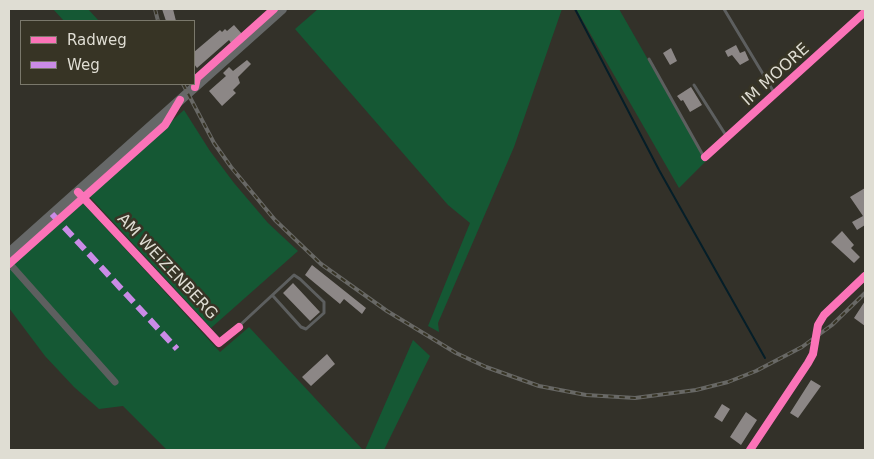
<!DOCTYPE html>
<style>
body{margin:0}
#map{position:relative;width:874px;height:459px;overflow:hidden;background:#333129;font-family:"DejaVu Sans",sans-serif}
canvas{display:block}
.frame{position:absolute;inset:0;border:10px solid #dfddd3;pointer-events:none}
.legend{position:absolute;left:20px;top:20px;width:175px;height:65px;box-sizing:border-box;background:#373425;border:1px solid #7a786b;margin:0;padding:6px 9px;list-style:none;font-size:15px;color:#dfddd3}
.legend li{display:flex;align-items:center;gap:10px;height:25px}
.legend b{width:25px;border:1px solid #7a786b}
</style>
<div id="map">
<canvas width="874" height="459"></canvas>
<div class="frame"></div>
<ul class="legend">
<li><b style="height:6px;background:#fb73b8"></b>Radweg</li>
<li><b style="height:6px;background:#ca8be6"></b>Weg</li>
</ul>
</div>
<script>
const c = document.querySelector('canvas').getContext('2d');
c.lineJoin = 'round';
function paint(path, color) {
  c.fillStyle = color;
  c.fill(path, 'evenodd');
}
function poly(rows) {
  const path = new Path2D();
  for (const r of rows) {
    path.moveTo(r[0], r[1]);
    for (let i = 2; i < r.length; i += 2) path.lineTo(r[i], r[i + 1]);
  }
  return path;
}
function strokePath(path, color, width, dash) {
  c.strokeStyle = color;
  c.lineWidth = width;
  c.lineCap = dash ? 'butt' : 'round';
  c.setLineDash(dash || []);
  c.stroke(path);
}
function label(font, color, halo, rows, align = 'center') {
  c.font = font + ' "DejaVu Sans",sans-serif';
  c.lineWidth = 5;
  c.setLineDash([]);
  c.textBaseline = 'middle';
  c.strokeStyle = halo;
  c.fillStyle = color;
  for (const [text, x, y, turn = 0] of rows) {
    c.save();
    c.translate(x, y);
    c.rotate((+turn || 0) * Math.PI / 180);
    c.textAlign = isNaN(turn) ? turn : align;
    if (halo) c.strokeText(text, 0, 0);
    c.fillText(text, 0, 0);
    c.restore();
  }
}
const green = poly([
 [53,9,88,9,99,21,64,21],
 [318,9,562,9,514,147,438,323,439,332,428,326,470,223,448,205,295,29],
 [576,9,619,9,706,161,679,188],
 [184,110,210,151,234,183,268,223,298,251,211,328,89,196],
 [83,203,220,352,249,327,363,450,167,450,123,406,99,409,74,387,45,356,9,308,9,269],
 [413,340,430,356,384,450,365,450]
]);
const stream = poly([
 [575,9,659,170,765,358]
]);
const building = poly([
 [162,9,173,9,176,21,166,21],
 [234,25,242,34,231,43,229,40,197,68,194,64,194,52,220,30,222,32,225,29,227,31],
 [736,45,740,53,745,51,749,60,740,65,732,55,728,57,725,51],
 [671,48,677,61,670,65,663,53],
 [247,60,251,64,238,77,240,83,233,90,236,93,222,106,209,91,226,76,223,73,229,67,233,71],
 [691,87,702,105,690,112,683,100,681,101,677,96],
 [865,188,865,225,857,230,852,222,863,216,850,197],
 [842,231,854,245,851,248,860,257,854,263,831,242],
 [312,265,366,308,362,314,344,299,340,304,305,275],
 [293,283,320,312,310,321,283,293],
 [865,301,865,326,854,318],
 [327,354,335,364,311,386,302,377],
 [811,380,821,386,798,418,790,413],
 [722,404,730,409,722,422,714,417],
 [746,412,757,420,741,445,730,437]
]);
const lane = poly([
 [724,9,775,94],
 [649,59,704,157],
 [694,85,727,137],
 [239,326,294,275,300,279,324,302,324,313,306,329,301,327,273,296]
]);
const street = poly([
 [705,157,865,12],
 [78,192,219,343,239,327],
 [9,263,115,382],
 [750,450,808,363,813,354,818,325,824,315,865,276]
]);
const secondary = poly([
 [9,253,282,9]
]);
const rail = poly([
 [155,9,158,21],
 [183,84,214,143,231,167,275,220,321,264,387,311,456,353,486,367,539,386,586,395,635,398,696,390,728,382,756,371,802,347,832,325,865,293]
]);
const quiet = poly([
 [52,214,177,349]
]);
const cycleway = poly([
 [195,87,197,78,274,9],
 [705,157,865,12],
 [78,192,219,343,239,327],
 [9,264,165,125,180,100],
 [750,450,808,363,813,354,818,325,824,315,865,276]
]);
const streetNames = [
 ["IM MOORE",776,75,-42],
 ["AM WEIZENBERG",167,267,47]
];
paint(green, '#155834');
strokePath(stream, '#051e28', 2);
paint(building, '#8c8786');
strokePath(lane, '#5d5f5f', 3);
strokePath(street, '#5d5f5f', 7);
strokePath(secondary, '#666868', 10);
strokePath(rail, '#686865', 4);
strokePath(rail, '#373425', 2, [5.5]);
strokePath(quiet, '#ca8be6', 6, [12, 6]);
strokePath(cycleway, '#fb73b8', 8);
label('16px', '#dfddd3', '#373425', streetNames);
</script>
